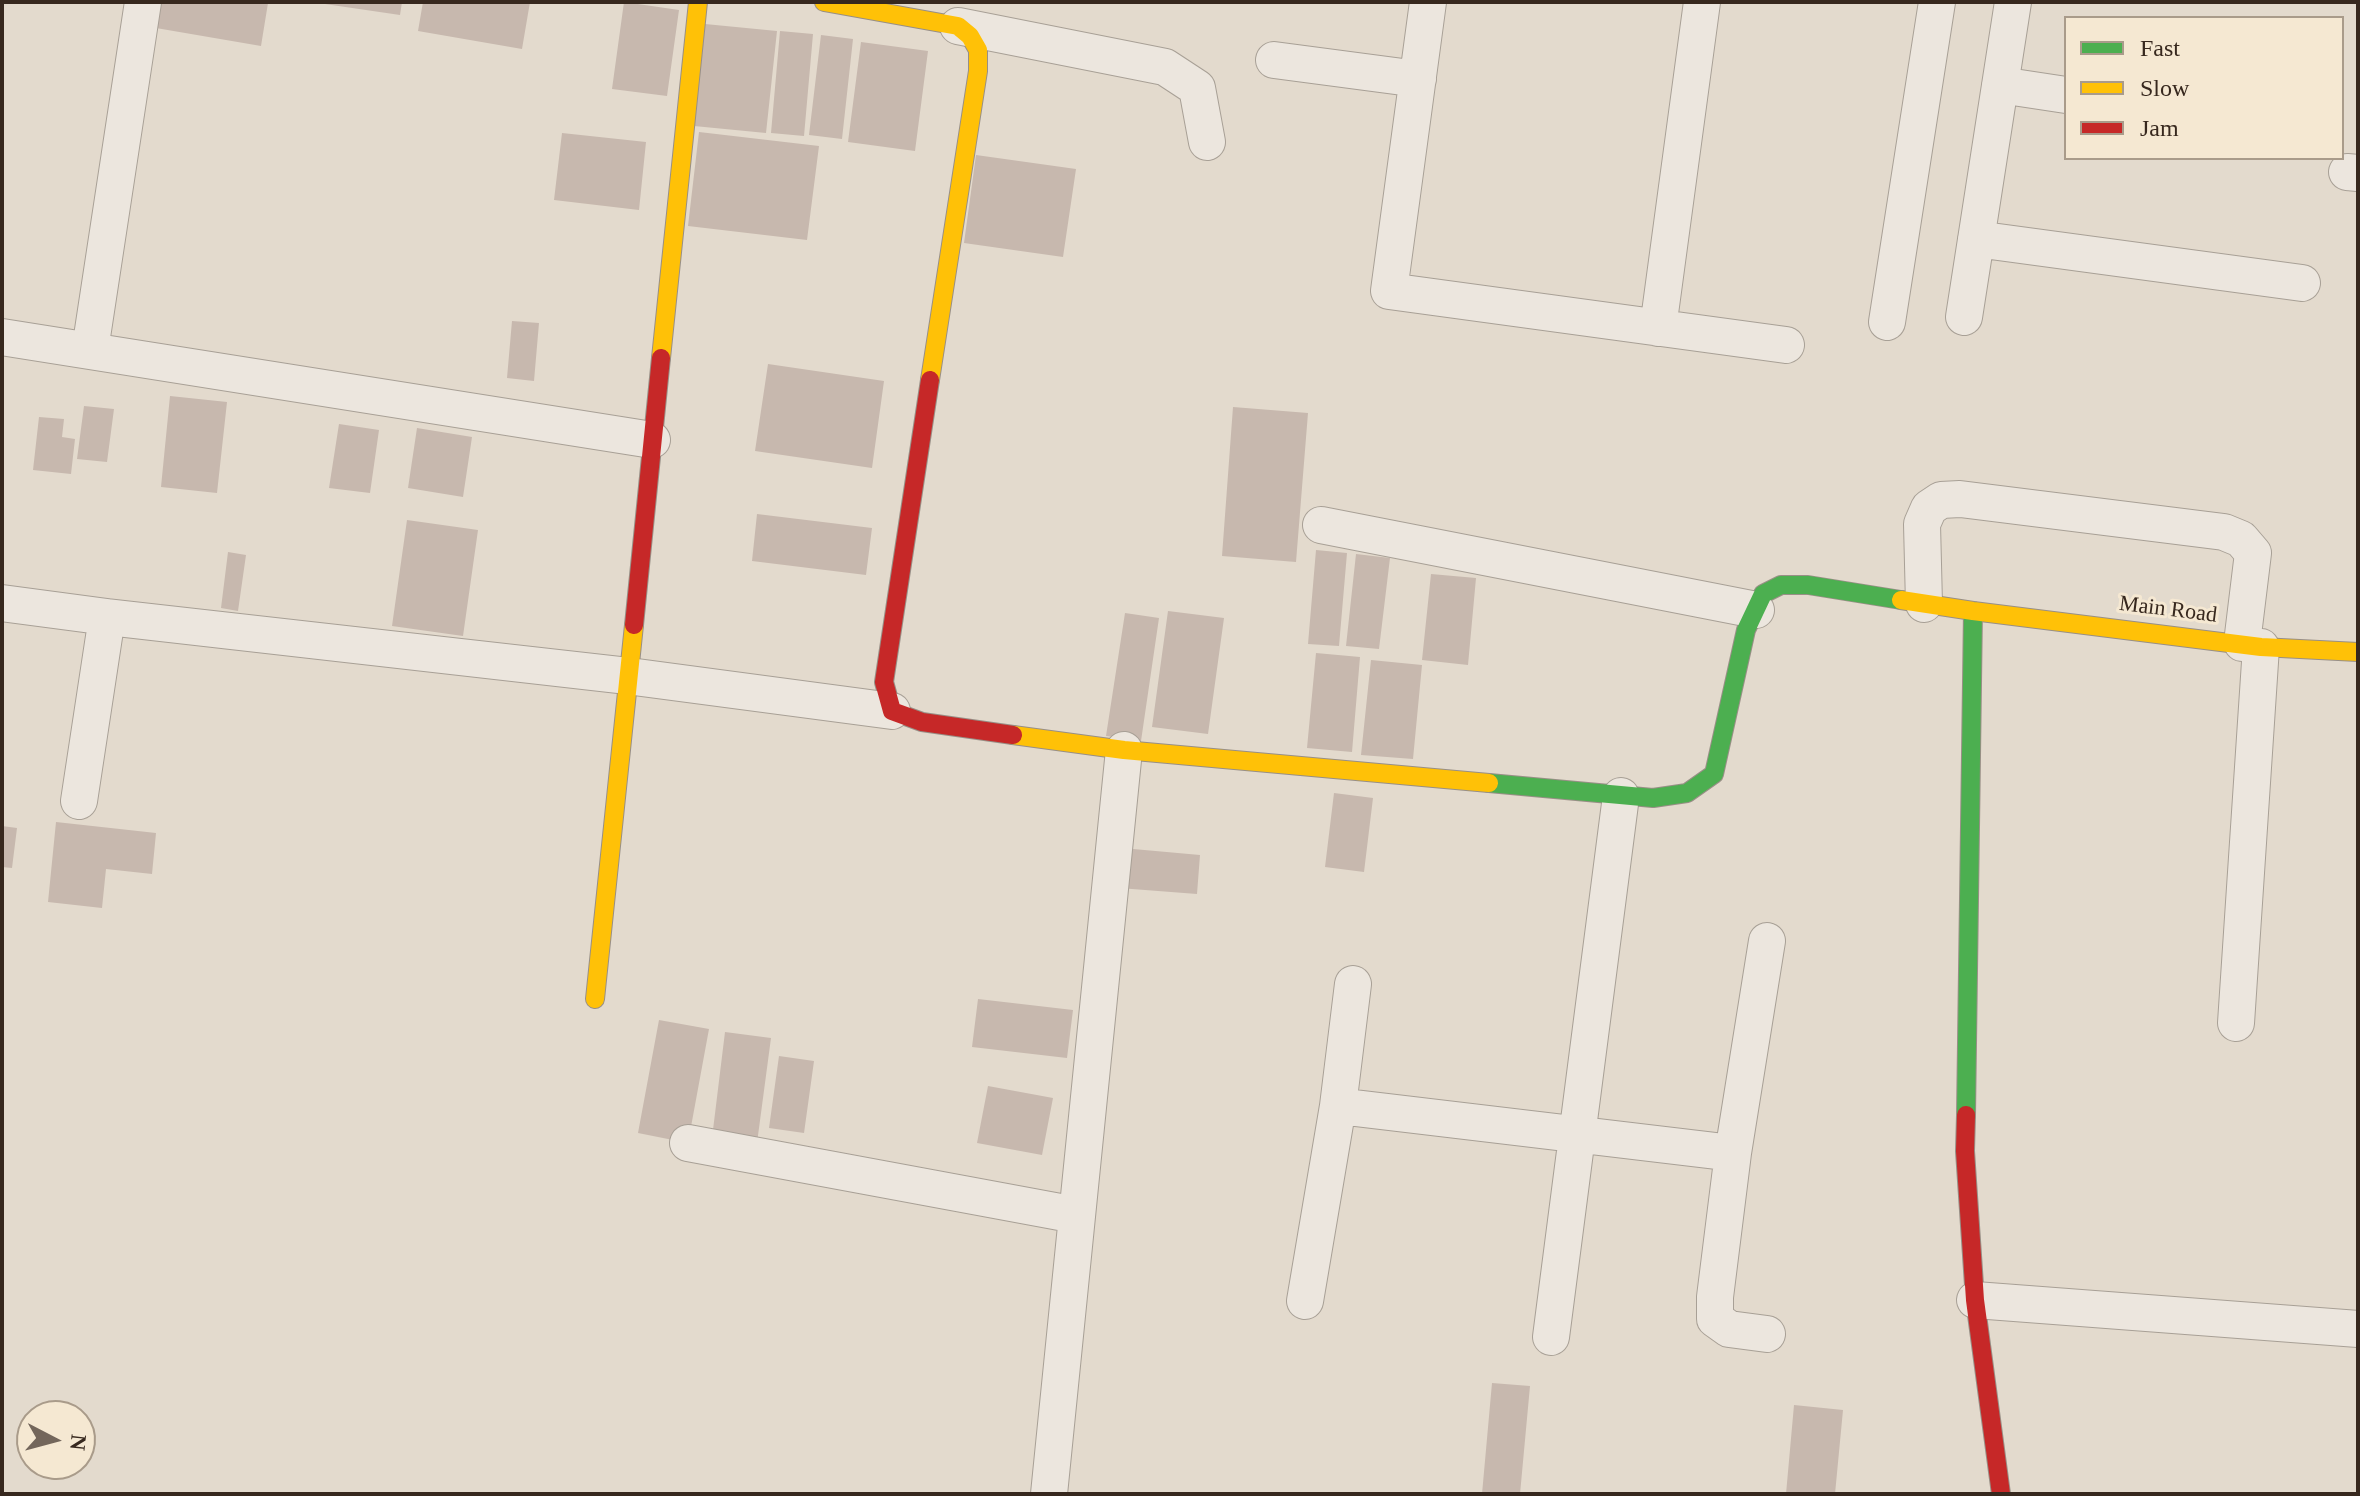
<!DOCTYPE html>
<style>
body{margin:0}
#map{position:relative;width:2360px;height:1496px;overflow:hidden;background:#e3dacd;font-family:Georgia,serif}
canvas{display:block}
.frame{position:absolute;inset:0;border:4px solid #37281e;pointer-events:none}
.legend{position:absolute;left:2064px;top:16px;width:280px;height:144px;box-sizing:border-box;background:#f5e8d2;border:2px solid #a99b8a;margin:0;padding:10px 14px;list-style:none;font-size:24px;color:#37281e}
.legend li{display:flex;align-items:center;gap:16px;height:40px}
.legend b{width:40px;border:2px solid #a99b8a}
.north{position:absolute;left:16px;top:1400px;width:80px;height:80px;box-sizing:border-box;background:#f5e8d2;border:2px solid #a99b8a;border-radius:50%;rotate:96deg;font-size:22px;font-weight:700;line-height:32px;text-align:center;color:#37281e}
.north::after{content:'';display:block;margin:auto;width:28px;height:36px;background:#73665b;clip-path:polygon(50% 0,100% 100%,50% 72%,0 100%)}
</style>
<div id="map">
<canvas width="2360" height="1496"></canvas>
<div class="frame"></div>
<ul class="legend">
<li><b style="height:10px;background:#4caf50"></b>Fast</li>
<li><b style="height:10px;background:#ffc107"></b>Slow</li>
<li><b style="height:10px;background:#c62828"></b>Jam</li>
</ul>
<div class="north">N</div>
</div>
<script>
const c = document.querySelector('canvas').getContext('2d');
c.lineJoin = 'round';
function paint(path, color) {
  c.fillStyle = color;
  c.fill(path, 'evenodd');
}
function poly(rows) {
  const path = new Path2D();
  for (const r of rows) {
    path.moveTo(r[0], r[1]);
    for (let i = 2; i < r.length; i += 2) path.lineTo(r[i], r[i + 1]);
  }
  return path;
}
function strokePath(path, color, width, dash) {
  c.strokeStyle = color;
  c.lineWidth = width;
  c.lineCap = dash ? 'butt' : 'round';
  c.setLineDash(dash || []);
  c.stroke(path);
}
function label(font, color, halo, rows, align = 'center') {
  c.font = font + ' Georgia,serif';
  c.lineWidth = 6;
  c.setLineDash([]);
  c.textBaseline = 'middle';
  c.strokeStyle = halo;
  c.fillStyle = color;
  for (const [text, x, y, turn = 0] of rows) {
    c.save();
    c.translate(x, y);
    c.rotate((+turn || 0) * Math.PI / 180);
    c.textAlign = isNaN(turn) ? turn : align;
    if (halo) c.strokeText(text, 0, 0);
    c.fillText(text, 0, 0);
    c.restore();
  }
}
const building = poly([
 [160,2,268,3,261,46,156,28],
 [325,2,402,2,400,15,325,4],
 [423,2,530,2,522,49,418,31],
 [624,2,679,10,667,96,612,89],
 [705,24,777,31,766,133,694,126],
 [780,31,813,34,804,136,771,133],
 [821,35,853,39,842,139,809,135],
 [861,42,928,51,915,151,848,142],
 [699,132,819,146,807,240,688,226],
 [562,133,646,142,639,210,554,200],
 [976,155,1076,169,1063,257,964,243],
 [512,321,539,323,534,381,507,378],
 [768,364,884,381,872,468,755,451],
 [170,396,227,402,217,493,161,487],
 [84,406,114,409,107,462,77,459],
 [1233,407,1308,413,1296,562,1222,556],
 [39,417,64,419,62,437,75,439,71,474,33,470],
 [339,424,379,430,370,493,329,488],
 [417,428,472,437,463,497,408,488],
 [757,514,872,528,866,575,752,561],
 [407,520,478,530,463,636,392,626],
 [1316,550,1347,553,1339,646,1308,644],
 [228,552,246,555,238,611,221,608],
 [1356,554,1390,558,1379,649,1346,646],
 [1431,574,1476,578,1468,665,1422,660],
 [1168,611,1224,618,1208,734,1152,727],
 [1125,613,1159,618,1141,741,1106,736],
 [1316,653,1360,657,1352,752,1307,748],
 [1371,660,1422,665,1413,759,1361,755],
 [1334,793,1373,798,1364,872,1325,867],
 [56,822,156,833,152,874,106,869,102,908,48,902],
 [2,826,17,828,12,868,2,867],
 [1122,848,1200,855,1197,894,1119,888],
 [978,999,1073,1010,1067,1058,972,1047],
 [659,1020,709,1029,688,1143,638,1133],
 [725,1032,771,1038,757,1143,712,1138],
 [779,1056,814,1061,804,1133,769,1128],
 [988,1086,1053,1098,1042,1155,977,1143],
 [1492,1383,1530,1386,1520,1494,1482,1494],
 [1794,1405,1843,1410,1835,1494,1786,1494]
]);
const street = poly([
 [1428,2,1389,291,1786,345],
 [958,26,1165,67,1197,88,1207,142],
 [1274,60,1418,79],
 [2000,85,2066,95],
 [2347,172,2358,173],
 [1976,239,2302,283],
 [1964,317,2013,2],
 [1887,322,1937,2],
 [1658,328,1702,2],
 [2,337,652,440],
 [90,350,143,2],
 [1321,525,1756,610],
 [2,603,107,617,628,676,892,711],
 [1924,604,1922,524,1929,508,1941,500,1960,499,2224,532,2241,539,2253,553,2242,643],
 [79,801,107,617],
 [2236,1023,2261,647],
 [1338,1106,1733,1153],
 [688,1143,1076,1215],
 [1975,1300,2358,1329],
 [1305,1301,1338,1106,1353,984],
 [1767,1334,1729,1329,1715,1319,1715,1297,1733,1153,1767,941],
 [1551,1337,1621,796],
 [1049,1494,1124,750]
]);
const fast = poly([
 [1489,783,1653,798,1687,793,1714,774,1746,630,1763,594,1781,585,1808,585,1901,600],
 [1966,1115,1973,611]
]);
const slow = poly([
 [824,2,958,26,970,36,978,50,978,71,930,380],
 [661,358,698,2],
 [1901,600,1973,611,2261,647,2358,652],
 [1013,735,1124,750,1489,783],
 [595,999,634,625]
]);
const jam = poly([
 [930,380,884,682,892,711,922,722,1013,735],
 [634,625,661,358],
 [1966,1115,1965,1151,1975,1300,2001,1494]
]);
const streetNames = [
 ["Main Road",2168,610,7]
];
paint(building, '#c7b8ae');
strokePath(street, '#a8a096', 38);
strokePath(fast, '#988f86', 20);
strokePath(slow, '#988f86', 20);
strokePath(jam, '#988f86', 20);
strokePath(street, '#ece6de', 36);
strokePath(fast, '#4caf50', 18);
strokePath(slow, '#ffc107', 18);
strokePath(jam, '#c62828', 18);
label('22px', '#37281e', '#f5e8d2', streetNames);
</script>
